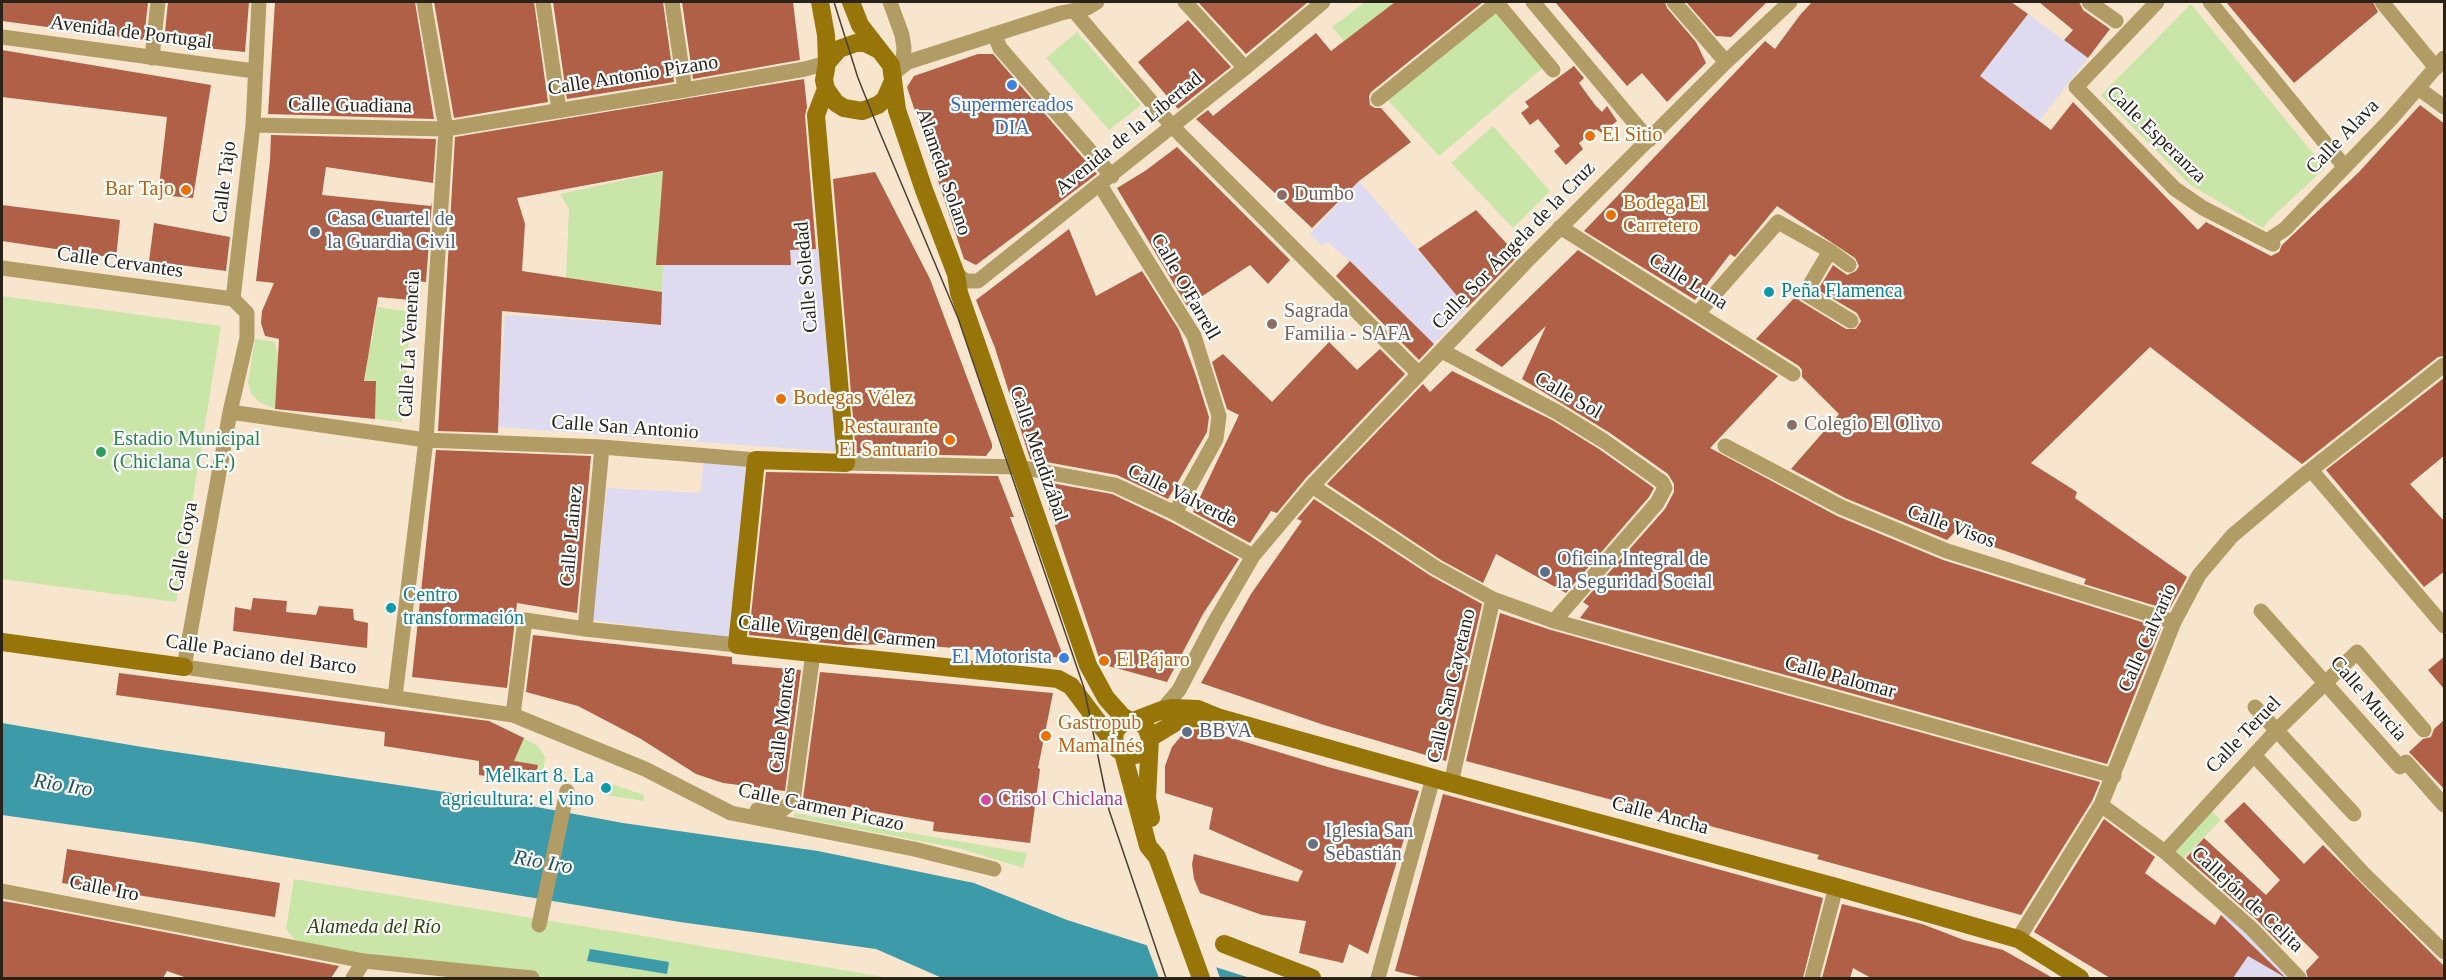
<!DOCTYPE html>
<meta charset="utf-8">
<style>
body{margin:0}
#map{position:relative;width:2446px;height:980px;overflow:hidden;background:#f7e5ce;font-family:"Times New Roman",serif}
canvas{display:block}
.frame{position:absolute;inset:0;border:3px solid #282219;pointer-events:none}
</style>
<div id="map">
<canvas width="2446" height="980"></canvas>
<div class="frame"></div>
</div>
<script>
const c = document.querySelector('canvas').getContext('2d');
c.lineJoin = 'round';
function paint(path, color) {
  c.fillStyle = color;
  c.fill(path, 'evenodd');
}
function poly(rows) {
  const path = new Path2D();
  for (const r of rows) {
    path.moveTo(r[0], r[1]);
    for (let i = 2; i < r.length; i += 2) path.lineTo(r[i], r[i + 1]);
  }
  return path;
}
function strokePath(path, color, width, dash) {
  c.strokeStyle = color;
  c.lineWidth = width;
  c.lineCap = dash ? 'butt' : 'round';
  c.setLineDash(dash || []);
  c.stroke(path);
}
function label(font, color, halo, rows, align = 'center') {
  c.font = font + ' "Times New Roman",serif';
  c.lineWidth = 4.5;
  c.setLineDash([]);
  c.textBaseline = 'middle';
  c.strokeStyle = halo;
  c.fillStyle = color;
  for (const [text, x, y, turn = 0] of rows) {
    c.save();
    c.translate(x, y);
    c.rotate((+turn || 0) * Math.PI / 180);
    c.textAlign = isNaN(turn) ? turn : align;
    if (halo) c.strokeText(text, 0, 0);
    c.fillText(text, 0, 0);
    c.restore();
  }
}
const industrial = poly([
 [2028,14,2088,58,2039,121,1980,76],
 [1359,181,1467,308,1434,344,1350,261,1327,242,1322,246,1310,234],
 [822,249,838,452,498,427,505,315,661,325,663,265,790,265,790,250],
 [704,461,750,466,733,639,592,620,607,488,700,493],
 [2224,914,2248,931,2288,978,2184,978]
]);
const green = poly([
 [1365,2,1395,2,1344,41,1332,27],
 [2191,4,2325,168,2269,220,2263,228,2189,184,2101,95],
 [1497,8,1544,67,1439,156,1386,98],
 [1077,32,1141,105,1109,130,1046,58],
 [1493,126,1550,191,1513,228,1451,163],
 [694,165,657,265,663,265,662,292,566,278,569,209,560,194],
 [2,296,221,326,176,602,2,579],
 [377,307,411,312,402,422,375,419,376,382,365,381,367,361,338,339,372,343],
 [255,339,275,342,278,356,275,409,259,402,251,393,248,383],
 [524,738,538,746,545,757,542,785,535,784,538,765,509,761,520,747],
 [603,781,644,795,643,801,600,794],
 [2210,810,2221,820,2183,859,2173,850],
 [794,813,1027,853,1023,868,962,849,794,817],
 [294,879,643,936,889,978,533,978,364,961,294,939,286,929]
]);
const water = poly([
 [2,723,142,747,499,800,623,823,818,851,974,883,1067,920,1250,978,942,978,876,949,680,922,194,842,2,815],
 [590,949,669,962,667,974,587,961]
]);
const pier = poly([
 [1146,943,1215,964,1220,978,1159,978]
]);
const building = poly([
 [2,2,148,2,144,40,2,21],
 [168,2,249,2,245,52,166,44,164,42],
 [275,2,415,2,434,119,268,114],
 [434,2,534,2,548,102,454,118],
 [553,2,663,2,674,82,567,99],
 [682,2,793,2,800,60,693,79],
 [1198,2,1308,2,1246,54],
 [1395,2,1483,2,1371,92,1369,96,1370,105,1375,108,1381,108,1411,142,1359,181,1312,228,1196,119,1208,110,1213,116,1316,33,1331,51],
 [1555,2,1665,2,1667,8,1696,42,1706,63,1667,102,1642,73,1627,86],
 [1686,2,1767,2,1731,37,1716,36],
 [1812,2,2011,2,2028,14,1980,76,2051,130,2073,102,2198,230,2206,222,2271,256,2279,252,2282,245,2359,172,2420,105,2445,124,2445,356,2438,357,2302,464,2150,347,2031,463,2077,492,2075,498,2187,577,2169,610,2084,584,2086,579,1977,541,1963,524,1947,540,1845,498,1791,469,1839,414,1802,377,1802,370,1799,366,1756,339,1796,296,1800,301,1846,329,1856,329,1861,321,1857,313,1818,290,1833,265,1847,275,1856,271,1859,266,1855,258,1777,206,1735,257,1730,254,1695,300,1584,231,1765,41,1775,49,1800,15],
 [2039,2,2079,2,2083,10,2110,29,2088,58,2064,40,2073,30],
 [2226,2,2373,2,2378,12,2294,83],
 [1188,20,1231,67,1178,109,1138,62],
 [2,50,211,85,193,198,158,195,167,117,2,97],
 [978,54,993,54,1097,174,976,265,964,259,907,87,914,76],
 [1574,66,1584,78,1579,83,1595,105,1602,112,1607,106,1617,121,1602,133,1596,129,1579,143,1583,149,1566,165,1554,151,1560,146,1538,119,1530,125,1521,113,1529,107,1525,102],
 [804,79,807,107,805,116,816,249,790,250,791,265,656,265,663,171,517,198,525,224,522,271,662,292,661,325,502,311,498,433,438,431,455,137],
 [271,135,436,139,433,183,326,167,322,195,431,206,432,202,426,282,415,281,411,300,378,297,364,381,376,381,375,419,275,409,279,339,265,336,261,323,262,311,274,283,256,281,270,161],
 [1177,147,1290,260,1268,284,1250,265,1187,306,1117,188,1145,171],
 [875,172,930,279,992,444,992,448,986,456,856,453,833,179],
 [2,205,120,220,116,258,2,241],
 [1476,210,1518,256,1467,308,1418,249],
 [154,223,230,237,226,271,149,261],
 [1069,229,1096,296,1142,271,1179,330,1195,373,1209,417,1207,432,1168,499,1117,475,1030,459,995,348,976,300],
 [1578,250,1778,376,1710,448,1837,516,1943,560,2161,628,2107,764,1580,618,1589,606,1583,602,1665,509,1674,492,1674,484,1668,474,1610,433,1522,379,1546,326,1502,367,1475,350],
 [1350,261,1434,344,1419,360,1336,276],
 [1329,342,1357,370,1380,349,1405,374,1305,479,1277,513,1271,511,1250,543,1193,512,1239,415,1227,409,1212,362,1223,354,1272,402],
 [1452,371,1552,420,1599,449,1654,488,1649,497,1566,593,1496,554,1483,583,1441,560,1327,484,1423,384,1430,392],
 [2445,377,2445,455,2410,484,2445,522,2445,571,2424,587,2326,470],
 [436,450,591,456,577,613,517,603,507,688,412,677],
 [766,472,998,476,1014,517,1010,517,1064,658,909,644,845,645,749,635],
 [1040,481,1112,494,1171,522,1239,559,1203,614,1167,682,1101,664],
 [1314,499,1431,576,1482,604,1446,761,1324,725,1201,683,1251,594,1302,521,1297,519],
 [253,598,287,601,286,612,316,615,319,606,353,609,354,620,368,623,367,648,233,631,235,607,251,610],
 [1500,613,1551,630,2100,782,2092,801,2021,915,1817,859,1819,855,1466,761],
 [533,635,732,657,732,664,801,670,785,791,723,783,696,774,641,739,578,706,526,692],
 [2445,656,2445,690,2428,670],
 [820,672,1053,693,1038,768,1040,769,1030,843,933,831,934,822,803,799],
 [119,673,489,721,524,738,514,761,538,765,535,784,479,775,479,761,384,746,385,732,116,695],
 [2445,719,2445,790,2409,752,2423,739,2431,737,2434,729],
 [1202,729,1328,767,1419,791,1368,954,1349,944,1343,963,1299,953,1306,921,1262,915,1200,893,1194,879,1192,864,1194,854,1298,882,1303,871,1209,829,1213,808,1165,793,1165,766,1172,747,1186,730],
 [1443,794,1823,898,1803,978,1424,978,1395,971],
 [2244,802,2304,864,2323,845,2445,967,2445,978,2308,978,2306,971,2319,957,2294,932,2281,945,2258,921,2186,858,2204,838,2266,895,2280,880,2224,821],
 [2104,819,2155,857,2145,873,2215,925,2221,915,2286,978,2248,956,2233,978,2110,978,2034,932],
 [67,849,280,883,275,917,62,883],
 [2,901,20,904,339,966,331,978,187,978,167,971,163,978,2,978],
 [1842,904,1922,924,1964,940,2003,950,2053,978,1871,978,1853,968,1850,978,1822,978]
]);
const street = poly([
 [543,2,559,110],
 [672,2,685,90],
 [890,2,902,35,904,48,903,61,900,67],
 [1185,2,1245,68],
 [1533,2,1649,140],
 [1674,2,1726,62],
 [2089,2,2116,21],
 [2157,2,2076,87,2175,189,2203,208,2273,244],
 [2210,2,2344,166],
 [2382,2,2436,68],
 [1074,11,1172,126,1419,374],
 [994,34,1000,48,1112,176],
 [2,37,254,71],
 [152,58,158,2],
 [893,74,908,62,1061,13,1087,8,1097,2],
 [2418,88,2444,107],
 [1378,99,1497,3,1553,70],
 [253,125,446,129,685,90,805,69,827,63],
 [1100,185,1194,336,1219,416,1216,439,1175,513],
 [1560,227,1793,374],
 [2267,241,2285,229,2390,120,2444,58],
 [1830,251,1849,265],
 [2,268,233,299],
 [956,274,966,281,978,281,1245,68,1323,2],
 [233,299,247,313,247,338,230,412,184,667,513,715,645,769,731,813,914,849,994,869],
 [233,299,253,125,259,2],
 [1698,313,1778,222,1830,251,1805,293,1851,321],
 [1442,351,1557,412,1604,441,1662,482,1665,488,1657,503,1554,621],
 [230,412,426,440,602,447,756,460],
 [1725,446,1841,507,1947,551,2174,622],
 [846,463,1019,467,1115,485,1175,513,1253,556],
 [2311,470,2444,626],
 [1312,486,1436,568,1493,599,1554,621,2114,776],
 [2261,611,2400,767,2406,762,2444,805],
 [585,629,602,447],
 [395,697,426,440,446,129,424,2],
 [2255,707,2354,814],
 [1162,710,1179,690,1214,623,1253,556,1312,486,1526,262,1726,62,1790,2],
 [513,715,525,620,585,629,737,645],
 [2254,755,2364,874,2444,952],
 [1451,783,1493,599],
 [2101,805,2165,852,2251,928,2299,978],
 [757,810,769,813,782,810,790,803,794,794,813,653],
 [2165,852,2277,730,2357,652,2424,730],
 [2,891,364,961,532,978],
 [539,925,567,791],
 [2018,939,2101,805,2174,622,2199,575,2232,536,2298,480,2444,365],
 [353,978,364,961],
 [1378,978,1433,778],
 [1812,978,1836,887]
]);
const secondary = poly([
 [820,2,826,35,827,63],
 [851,2,860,25,891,65,897,110,924,190,956,274,959,293,1088,665,1106,698,1122,716,1129,720],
 [879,50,865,43,856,43,839,49,827,63,824,80,826,89,836,103,844,108,862,111,878,105,885,99,892,83],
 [826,89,816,115,846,463,756,460,737,645,1058,679,1071,686,1114,743],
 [2,642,184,667],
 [1136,720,1146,727,1150,738,1147,798,1151,818],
 [1150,738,1181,719,1200,718],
 [1149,744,1142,753,1131,756,1125,755,1116,748,1114,743,1115,731,1123,722,1136,720,1162,710,1172,708,1198,709,1220,718,1451,783,1836,887,2018,939,2080,978],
 [1123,753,1148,846,1157,857,1201,978],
 [1224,944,1312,978]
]);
const tram = poly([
 [834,2,858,78,878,128,958,318,1084,688,1109,810,1166,978]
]);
const markers = [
 [1012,85,6,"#3f7fe0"],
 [1590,136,6,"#e8710a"],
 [186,190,6,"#e8710a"],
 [1282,195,6,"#8d6e63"],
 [1611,215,6,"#e8710a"],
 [315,232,6,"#5c6f8a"],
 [1769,292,6,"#0f9aa8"],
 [1272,324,6,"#8d6e63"],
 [781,399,6,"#e8710a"],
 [1792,425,6,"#8d6e63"],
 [950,440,6,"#e8710a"],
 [101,452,6,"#2e9e5b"],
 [1545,572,6,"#5c6f8a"],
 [391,608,6,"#0f9aa8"],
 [1064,658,6,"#3f7fe0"],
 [1104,661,6,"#e8710a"],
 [1187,732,6,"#5c6f8a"],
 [1046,736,6,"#e8710a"],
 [606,788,6,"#0f9aa8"],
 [986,800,6,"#d1479c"],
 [1313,844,6,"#6b7280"]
];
const streetNames = [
 ["Avenida de Portugal",131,33,7],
 ["Calle Antonio Pizano",633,76,-9],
 ["Calle Guadiana",350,106,1],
 ["Avenida de la Libertad",1129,134,-39],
 ["Calle Esperanza",2156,135,44],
 ["Calle Alava",2343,137,-46],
 ["Alameda Solano",943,172,71],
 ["Calle Tajo",225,182,-83],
 ["Calle Sor Ángela de la Cruz",1514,246,-46],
 ["Calle Cervantes",120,263,8],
 ["Calle Soledad",807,277,-95],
 ["Calle Luna",1688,282,32],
 ["Calle O'Farrell",1185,287,60],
 ["Calle La Venencia",410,344,-87],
 ["Calle Sol",1568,396,30],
 ["Calle San Antonio",625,428,4],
 ["Calle Mendizábal",1038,454,71],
 ["Calle Valverde",1182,496,26],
 ["Calle Visos",1951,527,20],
 ["Calle Lainez",572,536,-85],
 ["Calle Goya",184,547,-80],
 ["Calle Virgen del Carmen",837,633,6],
 ["Calle Calvario",2148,638,-66],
 ["Calle Paciano del Barco",261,655,8],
 ["Calle Palomar",1840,678,15],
 ["Calle San Cayetano",1452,686,-77],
 ["Calle Murcia",2368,699,49],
 ["Calle Montes",783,720,-83],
 ["Calle Teruel",2244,735,-46],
 ["Calle Carmen Picazo",821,808,12],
 ["Calle Ancha",1660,816,15],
 ["Calle Iro",104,889,11],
 ["Callejón de Celita",2247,900,43]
];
const shopNames = [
 ["Supermercados",1012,106],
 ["DIA",1012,129],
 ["El Motorista",1052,658,"right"]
];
const foodNames = [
 ["El Sitio",1602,136],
 ["Bar Tajo",174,190,"right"],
 ["Bodega El",1623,204],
 ["Carretero",1623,227],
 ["Bodegas Vélez",793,399],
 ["Restaurante",938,428,"right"],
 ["El Santuario",938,451,"right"],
 ["El Pájaro",1116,661],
 ["Gastropub",1058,724],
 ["MamaInés",1058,747]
];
const educationNames = [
 ["Dumbo",1294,195],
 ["Sagrada",1284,312],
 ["Familia - SAFA",1284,335],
 ["Colegio El Olivo",1804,425]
];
const serviceNames = [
 ["Casa Cuartel de",327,220],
 ["la Guardia Civil",327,243],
 ["Oficina Integral de",1557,560],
 ["la Seguridad Social",1557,583],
 ["BBVA",1199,732]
];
const cultureNames = [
 ["Peña Flamenca",1781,292],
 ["Centro",403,596],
 ["transformación",403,619],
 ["Melkart 8. La",594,777,"right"],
 ["agricultura: el vino",594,800,"right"]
];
const leisureNames = [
 ["Estadio Municipal",113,440],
 ["(Chiclana C.F.)",113,463]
];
const hotelNames = [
 ["Crisol Chiclana",998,800]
];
const worshipNames = [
 ["Iglesia San",1325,832],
 ["Sebastián",1325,855]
];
const parkNames = [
 ["Alameda del Río",374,928]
];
const waterNames = [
 ["Rio Iro",63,786,9],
 ["Rio Iro",543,863,10]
];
paint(industrial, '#dedbf1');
paint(green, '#c9e6a8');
paint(water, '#3d9aa9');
paint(pier, '#f7e5ce');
paint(building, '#b16048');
strokePath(street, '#b29c65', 15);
strokePath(secondary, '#977509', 18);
strokePath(tram, '#494135', 1.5);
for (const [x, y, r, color] of markers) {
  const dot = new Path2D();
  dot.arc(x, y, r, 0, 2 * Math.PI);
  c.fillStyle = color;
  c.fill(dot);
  strokePath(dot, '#fff', 2);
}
label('20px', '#282219', '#fff', streetNames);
label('20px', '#366cbe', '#fff', shopNames);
label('20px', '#c56008', '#fff', foodNames, 'left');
label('20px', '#785e54', '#fff', educationNames, 'left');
label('20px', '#4e5e75', '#fff', serviceNames, 'left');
label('20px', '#0d838f', '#fff', cultureNames, 'left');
label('20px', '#27864d', '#fff', leisureNames, 'left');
label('20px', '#b23c85', '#fff', hotelNames, 'left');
label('20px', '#5b616d', '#fff', worshipNames, 'left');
label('italic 20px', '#30450d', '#fff', parkNames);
label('italic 21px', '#1e535b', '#fff', waterNames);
</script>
